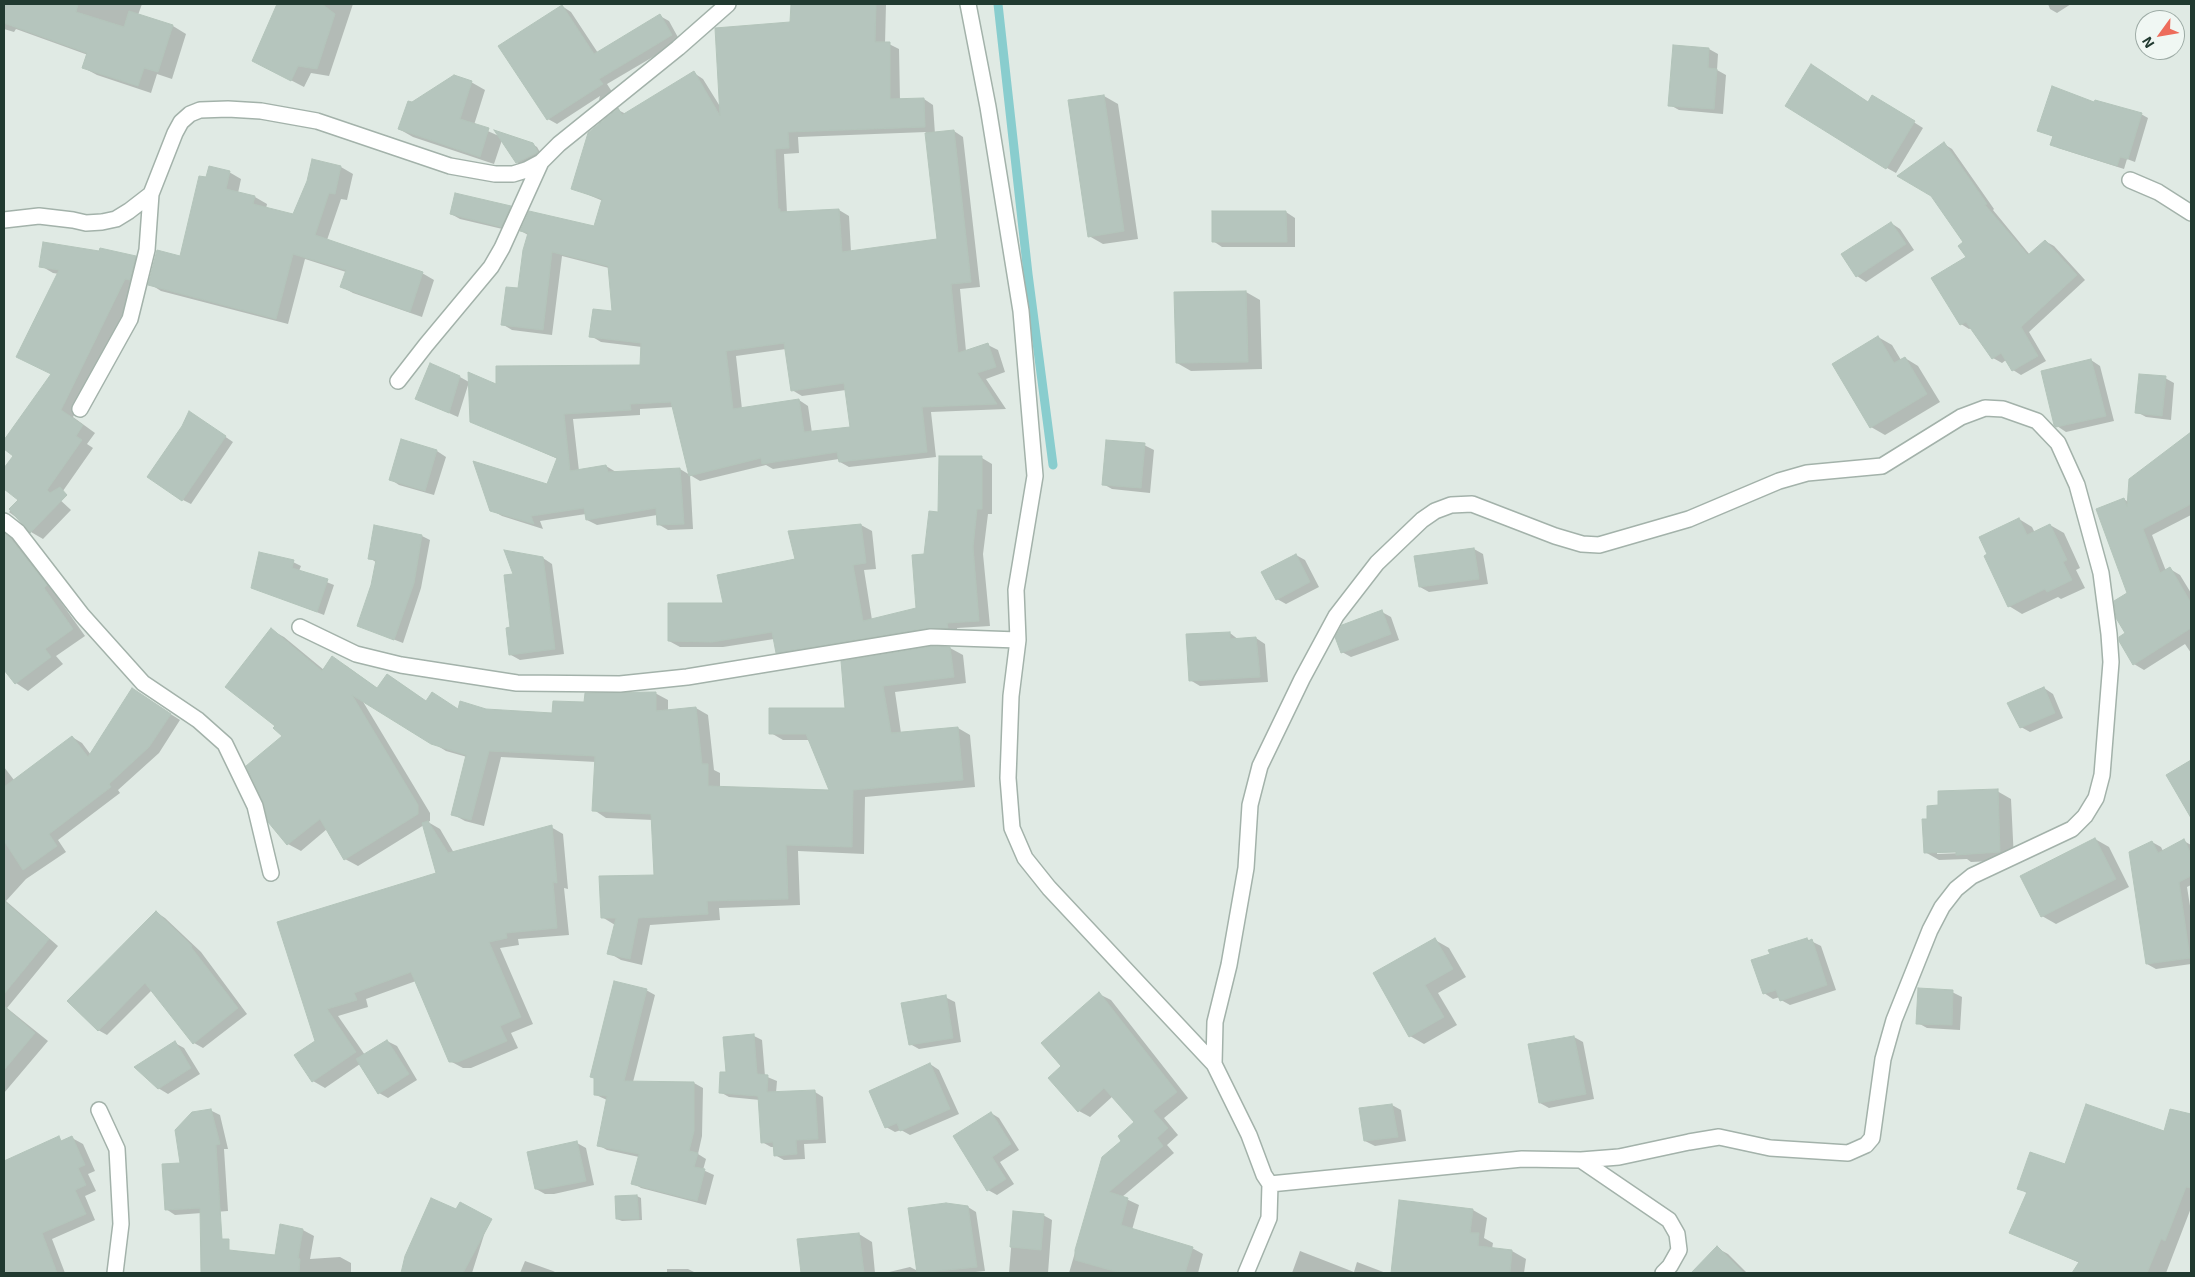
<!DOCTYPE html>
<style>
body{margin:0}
#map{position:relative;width:2195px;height:1277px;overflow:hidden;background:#e0eae4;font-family:"Exo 2",sans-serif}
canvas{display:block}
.frame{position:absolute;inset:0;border:5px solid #213a30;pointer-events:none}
.north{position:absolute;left:2135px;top:10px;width:50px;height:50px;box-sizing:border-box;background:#f0f7f3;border:1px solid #9daba5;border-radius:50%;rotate:238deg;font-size:14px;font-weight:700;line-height:20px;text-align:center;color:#213a30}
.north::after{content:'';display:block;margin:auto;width:18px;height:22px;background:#ed6c5b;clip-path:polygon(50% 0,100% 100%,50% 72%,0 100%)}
</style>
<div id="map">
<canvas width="2195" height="1277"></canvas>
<div class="frame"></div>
<div class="north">N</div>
</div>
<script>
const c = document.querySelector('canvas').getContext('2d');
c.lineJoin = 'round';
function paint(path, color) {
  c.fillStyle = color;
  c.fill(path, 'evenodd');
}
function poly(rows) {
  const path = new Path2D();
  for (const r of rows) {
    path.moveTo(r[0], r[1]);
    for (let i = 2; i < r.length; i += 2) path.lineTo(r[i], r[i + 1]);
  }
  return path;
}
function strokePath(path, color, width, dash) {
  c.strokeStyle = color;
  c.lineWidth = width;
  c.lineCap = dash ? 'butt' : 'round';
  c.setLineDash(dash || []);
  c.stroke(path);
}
const shadow = poly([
 [4,4,142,4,138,15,173,26,186,34,172,79,157,74,151,93,97,75,84,68,88,55,16,29,14,32,4,29],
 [279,4,353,4,329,76,311,73,304,87,254,61],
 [793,4,886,4,885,44,889,44,899,49,900,100,924,99,933,105,935,134,954,131,963,137,980,287,960,289,966,351,988,345,998,350,1005,372,986,379,1006,409,931,412,936,457,849,467,840,462,839,459,773,469,766,465,700,481,690,475,674,407,640,409,640,415,573,419,579,471,606,466,616,472,680,469,690,475,693,529,668,530,658,524,657,515,597,525,587,520,586,514,540,521,543,529,502,516,491,510,548,485,558,459,472,421,497,386,641,367,642,347,601,342,591,336,614,313,609,268,562,256,552,335,512,330,502,324,519,290,528,235,521,231,595,228,603,201,572,188,618,110,626,114,694,73,703,79,721,108,792,24],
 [926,132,938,240,851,252,849,216,839,210,787,213,784,154,799,153,798,137],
 [786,349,792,390,802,396,846,390,851,428,812,433,808,406,799,400,742,409,736,356],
 [2048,4,2071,4,2057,13,2050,9],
 [562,6,571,12,598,53,660,16,669,21,680,41,607,84,616,98,608,105,599,100,600,96,557,124,548,119],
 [1709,49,1718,54,1717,70,1726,75,1723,114,1679,110,1670,105],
 [1821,71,1869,103,1882,102,1923,128,1896,173,1887,168],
 [471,82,485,90,474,125,499,136,532,144,537,147,541,154,521,165,517,162,502,140,494,164,413,137,399,129,412,104],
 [1104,96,1118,104,1138,239,1103,244,1089,236],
 [2095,103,2141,114,2148,118,2135,162,2127,159,2124,169,2058,148,2052,144,2054,137,2038,131],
 [1944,144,1952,149,1994,209,1993,210,2030,255,2045,241,2054,246,2085,280,2029,332,2046,361,2021,375,2013,370,2006,360,2002,363,1993,358,1972,328,1969,329,1961,324,1968,257],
 [313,161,341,167,353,174,347,200,341,199,327,240,422,273,434,280,422,317,353,293,342,287,346,272,305,259,288,324,161,291,150,284,181,258,207,179,229,172,241,179,238,193,255,197,267,204,266,209,293,216,308,181],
 [510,208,519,213,511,231,460,219,451,214],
 [1286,212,1295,218,1295,247,1222,247,1213,241],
 [1891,223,1900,229,1914,250,1866,282,1857,276],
 [136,257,147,264,73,417,95,433,87,444,93,448,58,498,71,510,43,539,31,532,25,524,9,512,21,500,4,487,4,470,15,456,4,448,4,442,52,374,59,274,53,273,41,266],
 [1246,292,1260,300,1262,369,1191,371,1177,363,1175,294],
 [1878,337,1892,345,1901,360,1905,358,1918,366,1940,402,1885,435,1871,427],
 [2091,360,2100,366,2114,421,2066,432,2057,426],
 [460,377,469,382,458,417,426,403],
 [2165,378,2174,383,2171,420,2146,417,2137,412],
 [198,418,233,442,191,504,183,500],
 [2191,434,2191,515,2152,535,2166,571,2170,569,2180,575,2191,593,2191,653,2185,644,2144,670,2134,664,2127,633,2129,594,2124,499,2128,502,2130,480],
 [402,441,437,451,446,457,434,495,399,485,390,479],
 [1144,445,1154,450,1150,493,1112,489,1103,484],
 [982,458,992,464,992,514,988,514,983,554,990,626,957,628,958,634,788,658,777,652,774,639,723,647,680,647,669,641,796,560,861,525,872,531,876,569,864,570,872,620,918,609,925,555,940,513],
 [2019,519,2032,527,2035,533,2050,525,2064,533,2080,568,2076,570,2085,588,2061,599,2058,597,2022,614,2009,606],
 [375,527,422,536,430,540,421,588,403,643,359,626,373,585,377,563,370,558],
 [4,531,24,547,59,593,56,595,85,636,56,656,63,664,28,691,16,683,4,668],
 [1474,549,1483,554,1488,584,1429,592,1420,587,1416,557],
 [1296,555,1305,560,1319,587,1286,604,1277,599],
 [543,558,552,564,564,654,520,660,511,655,515,575],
 [293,562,301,566,299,571,334,585,324,615,252,587],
 [1382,612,1391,617,1399,640,1351,657,1342,652],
 [271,630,284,637,324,670,345,665,378,689,388,675,427,702,459,710,553,714,585,703,655,693,668,700,668,711,696,708,708,715,714,770,720,773,720,787,831,791,810,740,783,740,771,733,847,709,842,662,950,648,963,655,966,683,895,692,901,733,958,728,970,735,975,787,865,797,864,854,798,851,800,905,719,908,720,920,650,925,642,965,621,960,609,953,615,925,602,917,655,876,653,820,606,818,594,810,596,762,501,757,484,826,465,821,452,814,467,757,446,751,362,700,430,813,430,821,428,822,440,829,454,853,551,827,563,834,568,889,564,888,569,935,518,939,519,945,500,948,533,1024,511,1033,518,1048,471,1068,463,1068,450,1061,416,981,366,999,368,1007,338,1016,365,1055,387,1041,397,1046,417,1080,388,1098,379,1093,360,1064,325,1088,313,1081,316,1041,279,923,437,874,424,825,358,866,345,859,327,829,301,851,288,844,270,821,284,736,276,725],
 [1230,633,1239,640,1256,638,1265,644,1268,682,1200,686,1190,680],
 [2044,688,2053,694,2063,718,2030,732,2021,727],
 [142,696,180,720,159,753,118,790,120,793,58,840,66,852,26,879,6,901,58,946,7,1008,48,1041,4,1093,4,767,14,780,72,737,82,743,91,755],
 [1997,791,2011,799,2014,860,1971,862,1967,859,1939,860,1925,852,1928,820,1940,807],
 [1937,851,1962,851,1963,853,1937,854],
 [2095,839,2109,847,2129,887,2056,924,2042,916],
 [2184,841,2191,845,2191,885,2187,887,2191,912,2191,964,2156,969,2147,964,2152,842,2161,847,2163,851],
 [156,912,165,918,201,952,247,1014,203,1048,194,1043,152,990,107,1035,98,1030],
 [1807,939,1821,946,1836,990,1790,1005,1781,1000,1780,997,1773,999,1764,993,1771,955],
 [1435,940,1449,948,1466,977,1438,993,1457,1025,1424,1044,1410,1036],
 [646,990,655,995,633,1082,694,1083,703,1088,702,1136,698,1154,706,1159,703,1170,714,1175,706,1205,641,1188,633,1183,639,1157,607,1150,598,1145,607,1100,596,1095],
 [1952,992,1962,997,1960,1030,1927,1028,1918,1023],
 [1099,994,1111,1000,1188,1098,1164,1118,1178,1135,1167,1145,1174,1153,1122,1197,1139,1205,1132,1230,1192,1248,1203,1254,1198,1273,1069,1273,1103,1157,1123,1141,1136,1122,1113,1096,1090,1117,1079,1111,1063,1066],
 [945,997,955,1002,961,1042,919,1049,910,1044],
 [754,1036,762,1040,765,1076,777,1081,776,1093,815,1092,823,1097,826,1143,804,1144,805,1159,784,1160,775,1155,775,1147,771,1147,762,1142,760,1100,729,1097,720,1092,727,1073],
 [1574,1037,1583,1042,1594,1099,1549,1108,1540,1103],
 [175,1043,184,1048,200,1074,168,1094,158,1088],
 [930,1064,939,1070,959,1114,910,1135,901,1130,895,1132,886,1127],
 [1392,1105,1401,1110,1406,1141,1375,1146,1365,1141,1361,1109],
 [210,1110,220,1115,228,1149,224,1149,228,1211,175,1215,166,1209,181,1164],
 [2171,1111,2191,1116,2191,1208,2166,1273,2074,1273,2080,1263,2011,1232,2028,1194,2019,1188,2066,1166,2165,1133],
 [991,1113,999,1118,1019,1150,1000,1162,1014,1184,997,1195,988,1190],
 [72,1138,83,1144,95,1171,88,1174,96,1191,85,1196,95,1220,52,1239,65,1273,4,1273,4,1180,61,1142],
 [577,1143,586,1148,594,1185,554,1194,545,1194,536,1189],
 [637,1196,641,1198,642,1220,622,1221,617,1219,616,1197],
 [968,1207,976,1212,985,1271,966,1273,885,1273,910,1267,918,1271],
 [1473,1210,1487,1218,1484,1238,1493,1243,1492,1249,1512,1251,1526,1259,1524,1273,1460,1273,1405,1267,1417,1273,1392,1273,1394,1262],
 [457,1211,489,1219,472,1273,402,1273,407,1256],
 [1014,1212,1043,1215,1052,1220,1048,1273,1009,1273],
 [281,1226,303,1230,314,1236,310,1259,340,1257,351,1263,351,1273,216,1273,219,1250,276,1257],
 [859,1234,872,1242,875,1273,802,1273],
 [1717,1248,1728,1254,1747,1273,1692,1273],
 [1300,1251,1354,1272,1357,1262,1386,1273,1292,1273],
 [525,1261,553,1271,557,1273,520,1273],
 [667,1269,688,1269,696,1273,667,1273]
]);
const stream = poly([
 [998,4,1028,274,1053,465]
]);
const building = poly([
 [4,4,78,4,76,12,124,27,129,11,173,25,158,72,144,68,138,86,82,68,87,53,4,23,4,4],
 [277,4,322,4,335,14,317,69,298,66,291,81,252,61,277,4],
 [791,4,876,4,875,42,890,42,890,99,924,98,925,127,788,132,789,148,775,149,778,209,780,209,780,212,839,209,842,252,937,239,925,133,954,130,971,282,951,284,958,353,988,343,996,367,977,373,997,404,922,407,927,452,839,462,837,452,762,464,761,458,689,476,671,402,630,404,631,410,564,414,570,471,606,465,608,472,680,468,684,524,657,525,656,508,586,520,584,508,531,516,534,524,490,511,473,461,547,484,557,458,470,422,468,372,496,384,496,366,640,365,641,343,589,337,593,309,612,311,608,266,552,252,543,330,501,325,506,287,518,288,523,250,528,233,520,231,529,211,594,226,602,199,571,189,588,133,618,108,622,115,694,71,720,116,715,28,790,22,791,4],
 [784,343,791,391,844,383,850,427,804,432,799,399,733,409,726,351,784,343],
 [562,5,594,54,660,14,672,35,599,79,603,84,547,120,498,46,562,5],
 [1673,45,1709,48,1708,68,1717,69,1714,109,1668,106,1673,45],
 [1811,64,1868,102,1872,95,1915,121,1886,169,1785,106,1811,64],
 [454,75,472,81,460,119,489,128,480,157,398,129,408,101,412,102,454,75],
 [2052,86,2094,102,2095,100,2142,113,2128,159,2120,157,2117,166,2050,145,2053,136,2037,131,2052,86],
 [1104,95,1124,231,1088,237,1068,100,1104,95],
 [494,130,533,143,538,152,516,163,494,130],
 [1944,142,1987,204,1985,205,2028,255,2045,240,2077,275,2021,327,2038,356,2012,371,2001,353,1992,359,1966,322,1960,325,1931,278,1966,257,1958,246,1963,242,1931,196,1897,176,1944,142],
 [312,159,341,166,335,194,329,193,315,235,423,272,410,312,340,287,346,270,293,254,276,319,148,285,157,250,180,256,199,176,206,177,209,166,230,171,226,189,255,196,253,204,293,214,307,181,312,159],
 [455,193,511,206,501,227,450,214,455,193],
 [1212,211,1286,211,1287,242,1212,242,1212,211],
 [1891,222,1906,244,1856,277,1841,254,1891,222],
 [43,242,99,251,100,248,136,256,130,280,125,279,61,410,83,425,76,436,82,440,47,490,50,493,60,487,67,495,30,533,9,509,18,500,4,489,4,468,13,456,4,449,4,440,51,374,16,357,59,270,39,267,43,242],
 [1246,291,1248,362,1176,363,1174,292,1246,291],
 [1878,336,1894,363,1905,357,1927,394,1870,428,1832,364,1878,336],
 [2091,359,2106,416,2056,427,2054,425,2041,371,2091,359],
 [430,363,460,376,449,413,415,399,430,363],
 [2139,374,2166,376,2162,416,2135,413,2139,374],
 [189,411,226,436,182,501,147,477,182,426,189,411],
 [2191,432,2191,504,2143,529,2160,573,2170,567,2191,603,2191,628,2133,665,2119,641,2119,637,2125,633,2116,618,2114,601,2127,593,2096,509,2124,498,2127,507,2129,479,2191,432],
 [401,439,437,450,425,491,389,480,401,439],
 [1106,440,1145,443,1141,488,1102,485,1106,440],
 [939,456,982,456,982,509,977,509,973,547,979,621,947,623,948,628,929,628,776,653,772,632,712,642,668,641,668,603,723,603,717,575,795,559,788,531,861,524,866,563,853,565,863,621,916,608,912,555,924,554,929,511,938,512,939,456],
 [2019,518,2027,535,2050,524,2067,560,2063,562,2072,580,2047,592,2045,589,2008,607,1984,556,1987,554,1979,537,2019,518],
 [374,525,422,535,414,583,394,640,357,626,371,585,376,560,368,559,374,525],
 [4,533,11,539,47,585,44,588,73,629,45,649,51,657,15,684,4,670,4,533],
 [1474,548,1479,579,1419,587,1414,556,1474,548],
 [504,550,543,557,555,649,509,655,506,628,510,627,504,575,513,574,504,550],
 [259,552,294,560,292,568,328,579,317,612,251,588,259,552],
 [1296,554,1310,582,1276,600,1261,572,1296,554],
 [1382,610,1391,634,1341,653,1335,637,1342,625,1382,610],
 [271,628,322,671,332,656,377,688,387,674,426,701,432,692,458,709,460,701,486,709,552,713,553,701,584,702,585,693,656,692,656,711,696,707,702,764,708,764,708,786,829,790,806,734,769,734,769,708,845,708,841,661,932,646,950,647,954,677,883,686,891,733,958,727,963,780,853,790,852,847,786,845,788,899,707,901,708,914,638,918,630,959,607,954,616,918,601,918,599,876,654,875,651,814,592,811,595,756,489,751,471,820,451,815,466,755,431,744,352,695,418,805,418,814,344,860,320,819,287,845,268,822,263,802,246,766,282,736,273,728,275,726,225,687,271,628],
 [1230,632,1230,639,1256,637,1260,677,1189,681,1186,634,1230,632],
 [2044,687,2055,713,2020,728,2007,703,2044,687],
 [132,688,171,714,149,747,109,784,111,787,49,834,57,846,23,870,4,841,4,787,72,736,88,757,132,688],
 [2191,760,2191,818,2166,775,2191,760],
 [1998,789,2000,852,1956,855,1956,852,1924,853,1922,819,1927,819,1927,806,1938,805,1938,791,1998,789],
 [428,821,448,853,552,825,557,883,553,882,557,928,506,933,507,938,489,942,521,1017,500,1026,507,1041,458,1062,449,1062,411,972,354,993,357,1000,327,1009,356,1052,312,1082,294,1055,315,1041,277,922,436,873,422,823,428,821],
 [2095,838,2116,879,2041,917,2020,876,2095,838],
 [2184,839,2191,854,2191,876,2179,882,2190,958,2146,964,2129,852,2152,841,2158,853,2184,839],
 [4,901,49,939,4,994,4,901],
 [156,911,192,946,191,947,238,1008,193,1044,145,983,98,1031,67,1001,156,911],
 [1435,938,1453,969,1425,985,1444,1017,1409,1037,1373,973,1435,938],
 [1807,938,1808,941,1812,939,1827,985,1780,1001,1776,990,1763,994,1751,960,1770,954,1768,950,1807,938],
 [614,981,647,989,624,1081,694,1082,694,1131,689,1151,698,1153,694,1167,705,1169,697,1201,631,1184,639,1154,597,1146,607,1096,594,1095,594,1078,590,1077,614,981],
 [1918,988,1953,990,1952,1025,1916,1024,1918,988],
 [1099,992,1177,1092,1153,1111,1168,1128,1157,1138,1163,1146,1109,1192,1128,1198,1121,1225,1193,1247,1185,1273,1121,1273,1075,1260,1075,1250,1102,1157,1121,1141,1118,1136,1134,1122,1104,1088,1078,1112,1048,1078,1061,1066,1041,1043,1099,992],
 [946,995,953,1038,909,1045,901,1003,946,995],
 [4,1006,35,1033,4,1070,4,1006],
 [754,1034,757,1074,768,1075,767,1092,815,1090,818,1139,796,1140,797,1154,774,1156,773,1142,761,1143,758,1096,719,1093,720,1072,726,1072,723,1037,754,1034],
 [1574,1036,1586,1094,1539,1103,1528,1044,1574,1036],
 [387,1040,409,1074,378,1094,356,1059,387,1040],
 [175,1041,191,1068,158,1089,134,1067,175,1041],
 [930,1063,950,1109,900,1131,897,1123,885,1128,869,1091,930,1063],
 [1392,1104,1398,1137,1364,1141,1359,1108,1392,1104],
 [2086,1104,2164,1131,2170,1109,2191,1114,2191,1188,2186,1187,2165,1241,2161,1239,2147,1273,2072,1273,2079,1262,2009,1233,2027,1192,2017,1189,2030,1152,2065,1164,2086,1104],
 [211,1109,220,1144,216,1145,222,1239,229,1239,229,1250,275,1255,280,1224,303,1229,298,1258,300,1259,299,1273,201,1273,200,1208,165,1210,162,1164,180,1163,175,1130,192,1112,211,1109],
 [991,1112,1011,1144,992,1157,1006,1179,987,1191,953,1136,991,1112],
 [59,1136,61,1141,72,1136,85,1165,78,1168,86,1185,75,1190,86,1214,42,1233,57,1273,4,1273,4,1161,59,1136],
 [577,1141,586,1181,544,1189,535,1189,527,1152,577,1141],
 [637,1195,639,1219,616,1219,615,1196,637,1195],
 [431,1198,456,1209,460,1202,492,1219,463,1273,401,1273,405,1256,431,1198],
 [1399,1200,1473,1209,1470,1233,1479,1233,1478,1246,1512,1250,1510,1273,1391,1273,1399,1200],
 [946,1203,968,1206,977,1267,917,1273,908,1208,946,1203],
 [1013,1211,1044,1214,1041,1250,1010,1247,1013,1211],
 [859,1233,864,1273,801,1273,797,1239,859,1233],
 [1717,1246,1744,1273,1691,1273,1717,1246]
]);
const minor = poly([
 [968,4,988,107,1021,311,1035,476,1016,590,1018,640,1011,696,1008,778,1012,828,1025,858,1049,888,1214,1064,1249,1135,1264,1175,1270,1184,1269,1218,1246,1273],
 [2130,180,2158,192,2191,213],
 [4,220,39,216,73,220,86,223,102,222,116,219,129,211,151,194],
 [398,381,426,345,491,267,502,248,541,162],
 [80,409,130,319,147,250,151,194,175,133,181,122,190,114,200,110,228,109,261,111,317,121,450,166,495,174,513,174,526,170,541,162,559,144,678,48,728,4],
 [4,521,18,532,82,615,143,683,198,720,225,744,255,806,271,873],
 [300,627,356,654,401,665,517,683,620,684,687,677,931,637,1018,640],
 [1214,1064,1215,1022,1229,965,1246,868,1250,805,1260,766,1302,679,1336,616,1377,563,1422,520,1435,511,1451,505,1472,504,1555,536,1582,544,1599,545,1689,519,1779,481,1807,473,1882,466,1961,417,1985,408,2003,409,2037,421,2058,443,2077,485,2101,573,2109,634,2111,662,2102,775,2096,798,2085,816,2072,829,1972,876,1956,889,1942,907,1930,930,1894,1020,1883,1059,1872,1138,1866,1145,1848,1153,1770,1148,1719,1137,1689,1142,1619,1157,1581,1160,1522,1159,1270,1184],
 [99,1110,117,1149,121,1224,115,1273],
 [1581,1160,1669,1220,1677,1234,1679,1250,1670,1266,1663,1273]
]);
paint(shadow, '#0003');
strokePath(stream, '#89cdce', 9);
paint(building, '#b5c5bd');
strokePath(building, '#b3c4ba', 1);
strokePath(minor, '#a3b2aa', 18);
strokePath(minor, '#fff', 15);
</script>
